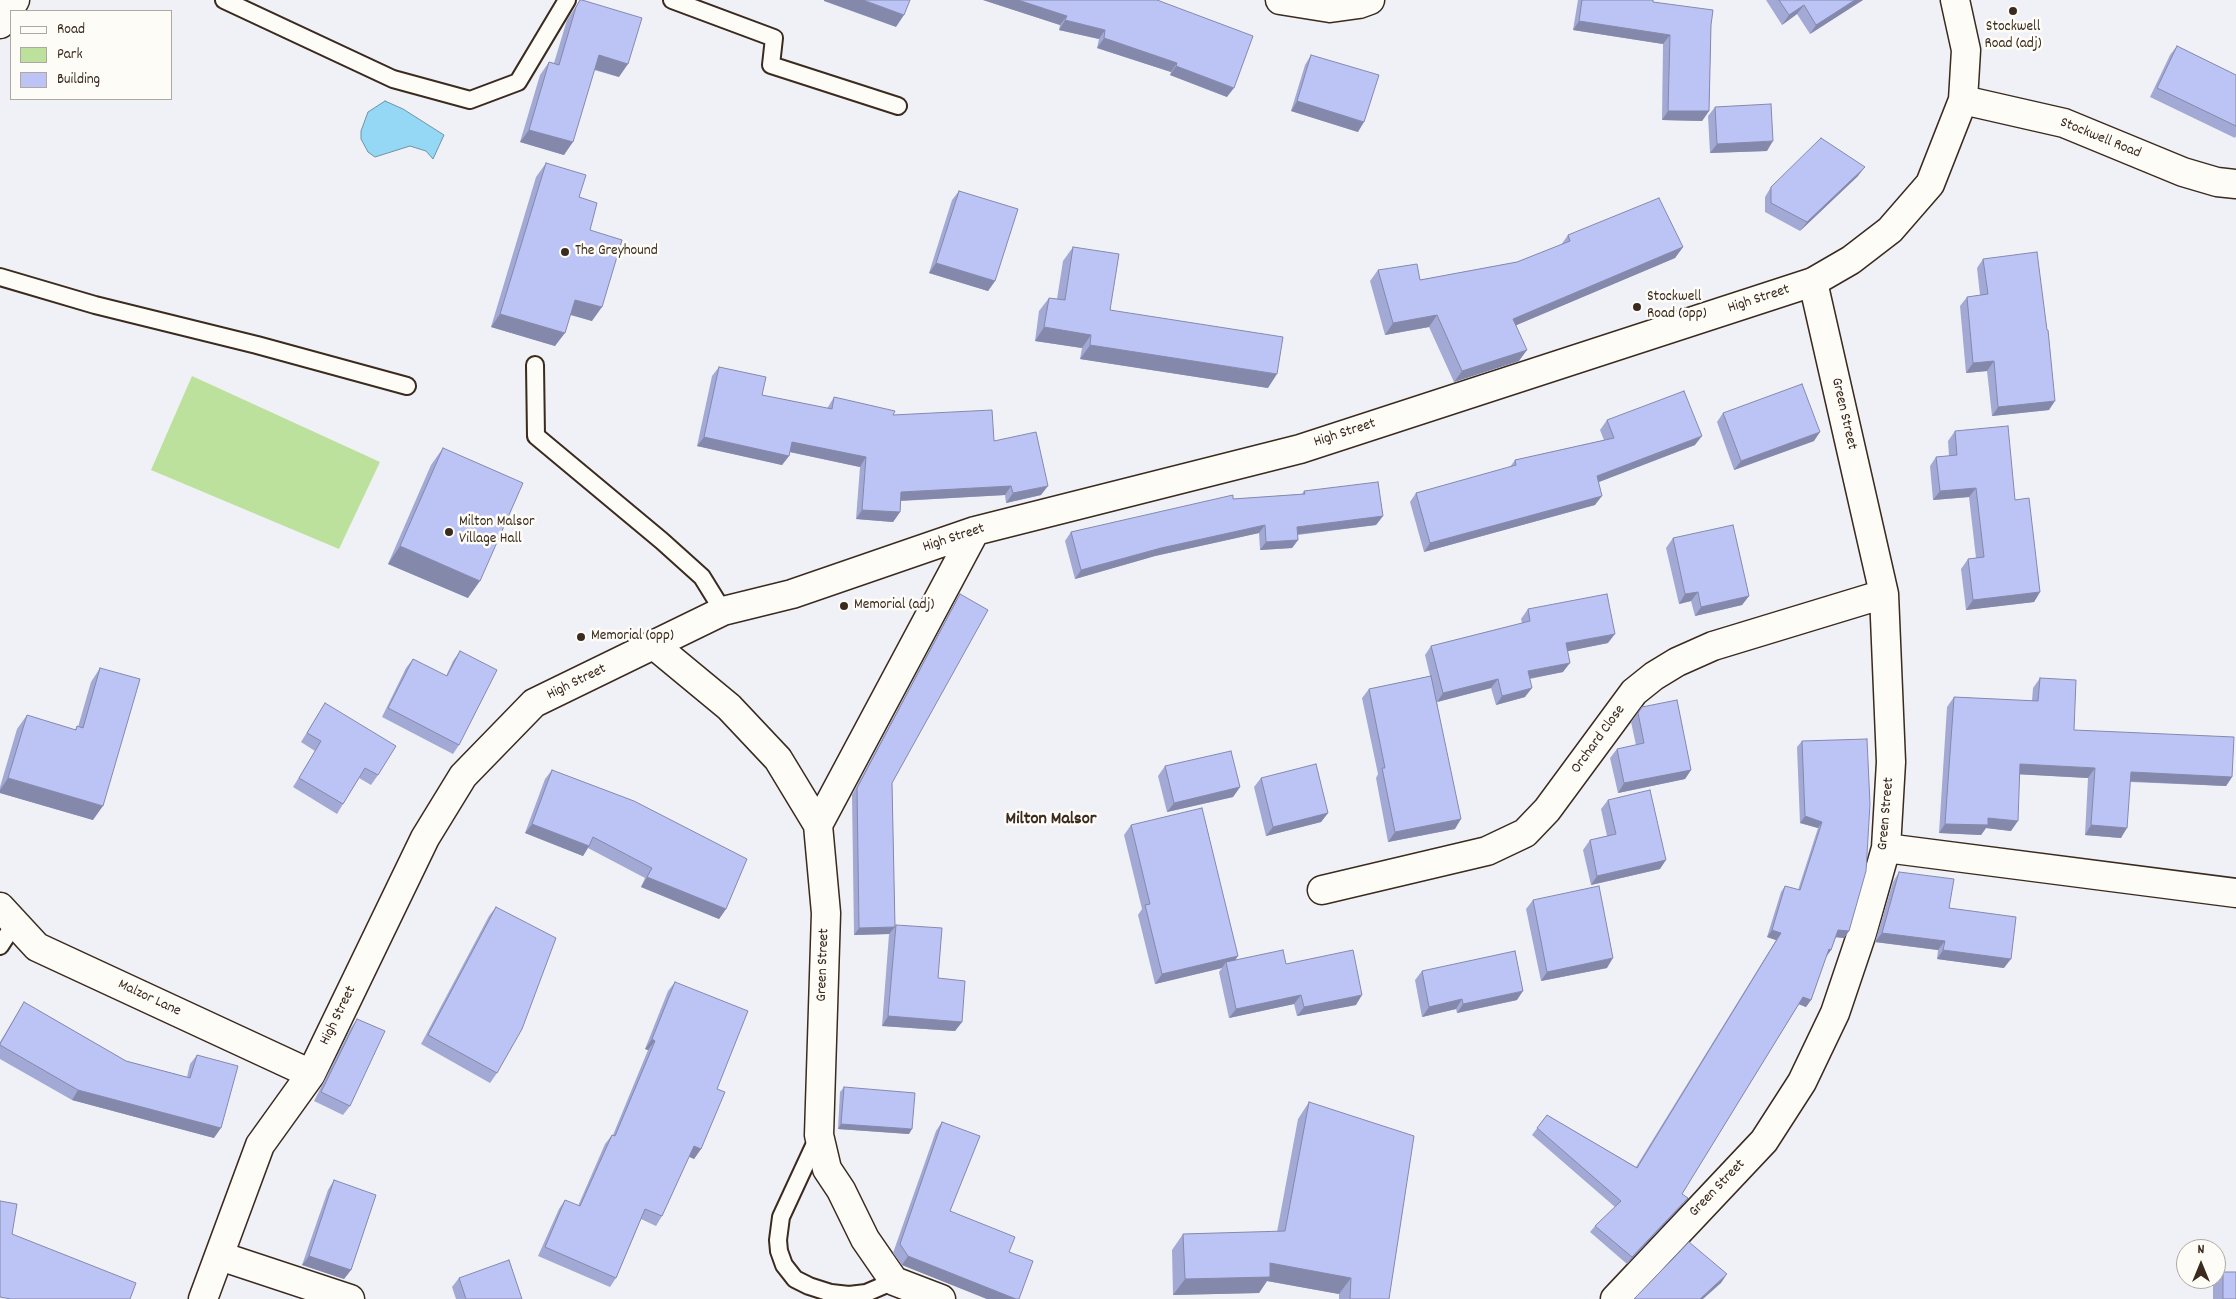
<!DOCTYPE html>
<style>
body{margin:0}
#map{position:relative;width:2236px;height:1299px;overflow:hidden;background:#f0f1f7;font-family:Dekko,sans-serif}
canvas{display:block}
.legend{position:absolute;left:10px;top:10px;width:162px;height:90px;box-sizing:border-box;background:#fdfcf7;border:1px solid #afa8a0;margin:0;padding:6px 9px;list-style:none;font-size:15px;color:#3b2a1e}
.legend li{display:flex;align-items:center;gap:10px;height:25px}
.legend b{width:25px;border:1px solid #afa8a0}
.north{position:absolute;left:2176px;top:1239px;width:50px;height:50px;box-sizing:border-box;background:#fdfcf7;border:1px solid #afa8a0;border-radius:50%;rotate:0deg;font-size:14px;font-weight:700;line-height:20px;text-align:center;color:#3b2a1e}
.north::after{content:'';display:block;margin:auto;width:18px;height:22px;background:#3b2a1e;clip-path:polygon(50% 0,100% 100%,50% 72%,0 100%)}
</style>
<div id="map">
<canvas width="2236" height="1299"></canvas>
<ul class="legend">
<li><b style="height:6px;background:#fdfcf7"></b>Road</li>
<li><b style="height:14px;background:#bce19c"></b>Park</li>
<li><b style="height:14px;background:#bcc4f6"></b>Building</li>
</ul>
<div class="north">N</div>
</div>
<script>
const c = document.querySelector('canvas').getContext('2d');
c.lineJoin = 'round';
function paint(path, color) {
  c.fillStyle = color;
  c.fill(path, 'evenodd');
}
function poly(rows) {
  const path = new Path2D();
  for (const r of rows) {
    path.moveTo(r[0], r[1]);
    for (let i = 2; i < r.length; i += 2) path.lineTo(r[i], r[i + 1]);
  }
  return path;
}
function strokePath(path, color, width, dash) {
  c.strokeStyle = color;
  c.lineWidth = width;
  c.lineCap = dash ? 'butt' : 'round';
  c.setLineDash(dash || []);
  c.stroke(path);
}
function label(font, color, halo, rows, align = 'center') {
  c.font = font + ' Dekko,sans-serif';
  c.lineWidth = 5;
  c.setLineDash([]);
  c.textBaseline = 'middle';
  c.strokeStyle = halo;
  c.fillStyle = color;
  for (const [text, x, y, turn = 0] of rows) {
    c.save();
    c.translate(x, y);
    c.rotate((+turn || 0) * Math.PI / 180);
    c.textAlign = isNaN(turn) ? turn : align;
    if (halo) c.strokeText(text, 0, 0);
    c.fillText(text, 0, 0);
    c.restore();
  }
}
const green = poly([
 [192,376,380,462,339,549,151,470]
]);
const water = poly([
 [385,101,403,109,444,135,433,159,426,151,410,146,375,157,368,152,361,139,361,131,368,112,385,101]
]);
const lane = poly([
 [224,0,393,79,470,100,518,82,567,0],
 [672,0,774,38,771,65,898,106],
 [0,277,95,305,257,345,407,386],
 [535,365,536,436,662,541,702,577,723,611],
 [0,946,15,923],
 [819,1135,781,1217,778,1240,779,1251,784,1265,795,1279,809,1286,831,1293,849,1295,866,1293,894,1281]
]);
const street = poly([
 [1280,0,1330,8,1359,4,1370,0],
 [1963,100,2064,123,2183,172,2217,182,2236,184],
 [654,645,729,707,778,759,818,825,826,913,819,1135,827,1169,841,1190,865,1239,894,1281,941,1299],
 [818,825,975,531],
 [1886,848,2236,893],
 [1322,890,1487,851,1525,833,1547,810,1634,692,1654,676,1677,662,1713,646,1884,594],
 [0,907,37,947,311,1074],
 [220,1256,350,1299],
 [203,1299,260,1145,311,1074,425,838,463,776,534,703,723,611,792,594,975,531,1300,449,1813,282,1851,260,1890,230,1930,184,1963,100,1966,50,1955,0],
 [1615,1299,1764,1141,1802,1082,1835,1013,1862,933,1886,848,1891,762,1884,594,1813,282]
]);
const secondary = poly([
 [0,24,15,0]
]);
const wall = poly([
 [580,0,619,77,594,70,564,155,520,142,540,75,549,62,554,63,567,20],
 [983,0,1157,0,1227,97,1170,75,1171,72,1097,48,1099,39,1059,30,1060,25],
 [1578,0,1653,0,1653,2,1711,25,1709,111,1702,121,1662,120,1663,44,1573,30],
 [1766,0,1863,0,1810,34,1797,14,1782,25],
 [2177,46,2236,75,2236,136,2235,138,2150,97,2170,55],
 [1311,55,1358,132,1291,111,1305,65],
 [1715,107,1767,151,1710,153,1708,116],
 [546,163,579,197,590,230,592,321,570,315,555,346,491,327,536,177],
 [1858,176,1800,231,1765,212,1765,197,1771,187],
 [959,191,995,281,988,291,929,273,952,200],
 [1568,235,1683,247,1675,258,1516,325,1519,361,1454,382,1429,327,1385,335,1370,281,1378,270,1420,280,1517,262,1561,245],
 [1073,247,1110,310,1268,388,1080,359,1082,348,1035,341,1039,311,1049,298,1057,299,1063,261],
 [1983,259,2049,410,1992,416,1987,371,1966,373,1960,306,1967,297,1980,295,1977,268],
 [719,367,762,395,827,408,828,407,834,397,893,415,994,441,1041,495,1006,503,1005,495,901,501,900,512,893,522,856,519,860,467,790,452,789,456,782,465,697,446,712,376],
 [1723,413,1814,441,1734,470,1717,422],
 [1607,420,1695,445,1599,482,1595,505,1424,552,1410,502,1416,493,1510,467,1515,460,1604,440,1600,430],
 [1955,431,2015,500,2040,592,2034,602,1966,610,1961,569,1968,559,1976,558,1969,497,1933,500,1930,466,1936,457,1949,456,1948,441],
 [443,448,468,598,388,564,431,465],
 [1304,491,1383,516,1376,525,1298,535,1298,540,1292,548,1260,550,1259,533,1155,556,1075,579,1065,541,1071,532,1233,499,1302,494],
 [1673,538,1749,596,1742,605,1695,616,1691,601,1679,604,1666,548],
 [960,594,892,783,895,927,896,925,938,978,962,1022,955,1031,882,1026,889,934,854,935,852,795,955,602],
 [1528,609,1608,643,1567,651,1563,672,1530,679,1525,697,1496,705,1491,688,1437,702,1455,829,1388,842,1376,778,1378,774,1362,698,1369,689,1430,676,1425,655,1431,646,1522,623,1521,619],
 [460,651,459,745,453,754,382,717,406,668,413,659,446,676,453,661],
 [100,668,93,820,0,793,0,787,17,729,27,715,75,730,77,726,78,727,91,682],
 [2040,678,2074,730,2232,777,2226,786,2130,782,2121,838,2085,835,2088,778,2019,774,2011,831,1986,828,1981,835,1939,833,1947,707,1954,697,2032,701,2033,688],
 [325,703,378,775,371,785,359,778,343,804,337,814,293,787,315,751,301,742],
 [1642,707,1691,770,1685,779,1618,793,1610,758,1617,749,1636,745,1631,722],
 [1802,741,1849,931,1844,938,1836,937,1831,950,1826,957,1811,1000,1806,1007,1799,1004,1682,1194,1683,1204,1627,1264,1590,1232,1595,1226,1615,1207,1532,1135,1547,1115,1636,1167,1776,940,1767,937,1781,892,1785,886,1798,890,1818,828,1800,823,1797,747],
 [1165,766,1240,787,1233,797,1167,812,1158,776],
 [552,770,726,909,719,919,641,887,645,878,588,848,583,856,525,833,545,779],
 [1261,778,1328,813,1321,822,1266,836,1254,787],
 [1608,800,1660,869,1591,885,1583,850,1590,840,1607,836,1601,809],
 [1131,825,1235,960,1286,964,1356,1005,1297,1016,1294,1004,1229,1018,1219,972,1222,968,1155,984,1138,915,1142,909,1124,835],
 [1899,872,1949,908,2004,968,1937,959,1938,950,1875,942,1893,882],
 [1533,900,1607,968,1541,981,1526,909],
 [496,907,497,1073,490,1083,421,1044,489,916],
 [1422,971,1517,1000,1457,1013,1456,1009,1422,1017,1415,980],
 [675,982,717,1089,701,1149,694,1159,689,1156,662,1216,656,1226,641,1219,616,1278,610,1287,538,1256,559,1209,565,1200,578,1206,605,1144,612,1135,613,1135,648,1050,645,1049,668,991],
 [24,1002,126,1061,187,1077,190,1064,197,1055,214,1138,72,1100,0,1059,0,1042],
 [357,1019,350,1106,343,1115,314,1101,351,1028],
 [844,1087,909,1134,838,1129,840,1092],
 [1309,1102,1389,1299,1339,1299,1339,1294,1267,1281,1259,1293,1173,1295,1172,1250,1183,1234,1277,1232,1298,1119],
 [942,1122,950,1211,1009,1252,1019,1299,987,1299,902,1265,893,1253,936,1131],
 [334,1180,351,1270,344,1279,302,1265,328,1190],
 [2223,1272,2236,1299,2213,1299,2213,1285],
 [459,1278,522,1299,456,1299,452,1287]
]);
const shadedWall = poly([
 [824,0,863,0,904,15,896,27,824,1],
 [983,0,1018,0,1067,16,1060,25],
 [1855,0,1863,0,1810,34,1816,25],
 [1804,5,1797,14,1782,25,1789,15],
 [1065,20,1105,30,1099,39,1059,30],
 [1579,21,1670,35,1663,44,1573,30],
 [1104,38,1177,63,1171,72,1097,48],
 [599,55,628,64,619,77,590,68],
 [1176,66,1234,88,1227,97,1170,75],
 [1297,101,1364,122,1358,132,1291,111],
 [1668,111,1709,111,1702,121,1662,120],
 [529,130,573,142,564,155,520,142],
 [1773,141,1767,151,1710,153,1717,144],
 [1865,167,1858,176,1800,231,1807,222],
 [1683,247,1675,258,1505,330,1513,319],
 [936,263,995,281,988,291,929,273],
 [575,300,602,307,592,321,565,313],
 [500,314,565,333,555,346,491,327],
 [1437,315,1429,327,1385,335,1393,323],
 [1044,327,1091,335,1082,348,1035,341],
 [1090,345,1277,374,1268,388,1080,359],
 [1527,350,1519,361,1454,382,1462,371],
 [1994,361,1987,371,1966,373,1973,363],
 [2055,401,2049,410,1992,416,1998,407],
 [1820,432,1814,441,1734,470,1741,461],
 [1702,436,1695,445,1591,485,1597,476],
 [704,437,789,456,782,465,697,446],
 [792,442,866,457,860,467,785,451],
 [1011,486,1005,495,895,501,901,492],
 [1048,486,1041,495,1006,503,1013,493],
 [1976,488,1969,497,1933,500,1940,491],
 [1602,496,1595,505,1424,552,1430,543],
 [862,510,900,512,893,522,856,519],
 [1383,516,1376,525,1291,535,1297,527],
 [1265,525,1259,533,1155,556,1075,579,1081,570,1161,548],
 [1298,540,1292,548,1260,550,1266,542],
 [400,546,480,581,468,598,388,564],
 [1698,592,1691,601,1679,604,1685,594],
 [2040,592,2034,602,1966,610,1973,600],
 [1749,596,1742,605,1695,616,1701,607],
 [1615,634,1608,643,1559,653,1566,643],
 [1570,663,1563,672,1521,680,1528,671],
 [1498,679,1491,688,1437,702,1443,693],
 [1532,688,1525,697,1496,705,1502,696],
 [2020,764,2095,768,2088,778,2013,774],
 [1691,770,1685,779,1618,793,1624,783],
 [2131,772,2232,777,2226,786,2124,781],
 [8,778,103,806,93,820,0,793,0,790],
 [1240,787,1233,797,1167,812,1174,803],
 [1328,813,1321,822,1266,836,1273,827],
 [1805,816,1822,822,1818,828,1800,823],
 [1988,818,2018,821,2011,831,1986,828,1981,835,1939,833,1945,824],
 [1461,819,1455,829,1388,842,1395,832],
 [532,824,589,846,583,856,525,833],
 [2091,825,2127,828,2121,838,2085,835],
 [1666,860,1660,869,1591,885,1597,876],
 [647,877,726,909,719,919,641,887],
 [895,927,889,934,854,935,859,928],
 [1772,930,1781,933,1776,940,1767,937],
 [1838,930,1849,931,1844,938,1833,937],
 [1882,933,1945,941,1938,950,1875,942],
 [1829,949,1831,950,1826,957,1824,956],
 [1943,950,2011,959,2004,968,1937,959],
 [1238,956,1232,965,1226,962,1222,968,1155,984,1162,974],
 [1613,958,1607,968,1541,981,1547,972],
 [1523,991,1517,1000,1457,1013,1463,1004],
 [1301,995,1294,1004,1229,1018,1236,1009],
 [1362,995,1356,1005,1297,1016,1304,1007],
 [1803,997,1811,1000,1806,1007,1798,1004],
 [1462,999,1456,1009,1422,1017,1429,1007],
 [888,1016,962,1022,955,1031,882,1026],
 [652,1039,655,1041,648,1050,645,1049],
 [78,1090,221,1128,214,1138,72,1100],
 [841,1124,912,1129,909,1134,838,1129],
 [694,1146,701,1149,694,1159,687,1156],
 [1688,1198,1683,1204,1627,1264,1632,1257],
 [309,1256,351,1270,344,1279,302,1265],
 [908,1256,1016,1299,987,1299,902,1265],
 [1270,1263,1351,1278,1339,1294,1267,1281,1259,1293,1173,1295,1185,1279],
 [1727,1274,1721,1283,1703,1299,1700,1299]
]);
const building = poly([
 [580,0,582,0,642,18,628,64,599,55,573,142,529,130,549,62,559,65,576,7,580,0],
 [863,0,910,0,904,15,863,0],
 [1018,0,1157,0,1253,36,1234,88,1176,66,1177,63,1104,38,1105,30,1065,20,1067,16,1018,0],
 [1582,0,1653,0,1653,2,1713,10,1711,25,1709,111,1668,111,1670,35,1579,21,1582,0],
 [1779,0,1855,0,1816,25,1804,5,1789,15,1779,0],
 [2177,46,2236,75,2236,126,2157,88,2177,46],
 [1311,55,1379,75,1364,122,1297,101,1311,55],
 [1771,104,1773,141,1717,144,1715,107,1771,104],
 [1821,138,1865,167,1807,222,1771,203,1771,187,1821,138],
 [546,163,586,175,579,197,597,203,590,230,622,240,602,307,575,300,565,333,500,314,546,163],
 [959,191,1018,209,995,281,936,263,959,191],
 [1659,198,1683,247,1513,319,1527,350,1462,371,1437,315,1393,323,1378,270,1417,264,1420,280,1517,262,1570,241,1568,235,1659,198],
 [1073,247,1119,254,1110,310,1283,337,1277,374,1090,345,1091,335,1044,327,1049,298,1065,300,1073,247],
 [2037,252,2047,330,2048,330,2055,401,1998,407,1994,361,1973,363,1967,297,1988,294,1983,259,2037,252],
 [719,367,766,377,762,395,832,409,834,397,895,411,893,415,992,410,994,441,1036,432,1048,486,1013,493,1011,486,901,492,900,512,862,510,866,457,792,442,789,456,704,437,719,367],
 [1802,384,1820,432,1741,461,1723,413,1802,384],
 [1684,391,1702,436,1597,476,1602,496,1430,543,1416,493,1516,465,1515,460,1614,438,1607,420,1684,391],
 [2008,426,2015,500,2029,498,2040,592,1973,600,1968,559,1984,557,1976,488,1940,491,1936,457,1957,455,1955,431,2008,426],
 [443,448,523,483,480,581,400,546,443,448],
 [1378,482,1383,516,1297,527,1298,540,1266,542,1265,525,1161,548,1081,570,1071,532,1233,495,1233,499,1305,494,1304,491,1378,482],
 [1733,525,1749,596,1701,607,1698,592,1685,594,1673,538,1733,525],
 [960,594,988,610,892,783,895,927,859,928,857,788,960,594],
 [1607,594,1615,634,1566,643,1570,663,1528,671,1532,688,1502,696,1498,679,1443,693,1431,646,1530,621,1528,609,1607,594],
 [460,651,497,670,459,745,388,708,413,659,447,676,460,651],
 [100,668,140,679,103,806,8,778,27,715,76,730,77,726,83,728,100,668],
 [1431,676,1461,819,1395,832,1382,768,1385,768,1369,689,1431,676],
 [2040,678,2076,680,2074,730,2234,737,2232,777,2131,772,2127,828,2091,825,2095,768,2020,764,2018,821,1988,818,1988,825,1945,824,1954,697,2038,701,2040,678],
 [1677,700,1691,770,1624,783,1617,749,1644,743,1638,713,1642,707,1677,700],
 [325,703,396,746,378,775,365,768,343,804,299,778,321,741,307,733,325,703],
 [1867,739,1870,804,1866,871,1849,931,1838,930,1831,950,1829,949,1811,1000,1803,997,1682,1194,1688,1198,1632,1257,1595,1226,1621,1201,1537,1128,1547,1115,1637,1168,1781,933,1772,930,1785,886,1800,890,1822,822,1805,816,1802,741,1867,739],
 [1231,751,1240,787,1174,803,1165,766,1231,751],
 [1316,764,1328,813,1273,827,1261,778,1316,764],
 [552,770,634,801,747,859,726,909,647,877,652,868,593,837,589,846,532,824,552,770],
 [1650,790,1666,860,1597,876,1590,840,1616,834,1608,800,1650,790],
 [1202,808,1238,956,1162,974,1145,905,1150,904,1131,825,1202,808],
 [1899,872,1954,879,1949,908,2016,917,2011,959,1943,950,1945,941,1882,933,1899,872],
 [1599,886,1613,958,1547,972,1533,900,1599,886],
 [496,907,556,938,522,1029,497,1073,428,1035,496,907],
 [896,925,942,928,938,978,965,981,962,1022,888,1016,896,925],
 [1283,950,1286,964,1353,950,1362,995,1304,1007,1301,995,1236,1009,1226,962,1283,950],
 [1515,951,1523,991,1463,1004,1462,999,1429,1007,1422,971,1515,951],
 [675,982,748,1011,717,1089,725,1092,701,1149,694,1146,662,1216,645,1209,616,1278,545,1247,565,1200,580,1206,612,1135,615,1136,655,1041,652,1039,675,982],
 [24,1002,126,1061,190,1078,197,1055,238,1066,221,1128,78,1090,0,1045,0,1044,24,1002],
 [357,1019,385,1031,350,1106,321,1092,357,1019],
 [844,1087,915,1093,912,1129,841,1124,844,1087],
 [1309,1102,1414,1136,1389,1299,1350,1299,1351,1278,1270,1263,1270,1277,1185,1279,1183,1234,1285,1231,1309,1102],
 [942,1122,980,1136,950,1211,1015,1237,1009,1252,1033,1261,1019,1299,1016,1299,908,1256,900,1244,942,1122],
 [334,1180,376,1195,351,1270,309,1256,334,1180],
 [0,1201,17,1204,12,1234,136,1283,130,1299,11,1299,0,1297,0,1201],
 [1689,1242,1727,1274,1700,1299,1634,1299,1689,1242],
 [509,1260,522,1299,466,1299,459,1278,509,1260],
 [2223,1272,2236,1272,2236,1299,2223,1299,2223,1272]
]);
const markers = [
 [2013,11,5,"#3b2a1e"],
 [565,252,5,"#3b2a1e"],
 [1637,307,5,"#3b2a1e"],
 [449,532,5,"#3b2a1e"],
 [844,606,5,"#3b2a1e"],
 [581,637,5,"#3b2a1e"]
];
const poiNames = [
 ["Stockwell",2013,28,"center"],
 ["Road (adj)",2013,45,"center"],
 ["The Greyhound",575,252],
 ["Stockwell",1647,298],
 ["Road (opp)",1647,315],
 ["Milton Malsor",459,523],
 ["Village Hall",459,540],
 ["Memorial (adj)",854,606],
 ["Memorial (opp)",591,637]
];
const streetNames = [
 ["Stockwell Road",2100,139,22],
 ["High Street",1759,300,-18],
 ["Green Street",1843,414,77],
 ["High Street",1345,434,-18],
 ["High Street",954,539,-18],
 ["High Street",577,683,-26],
 ["Orchard Close",1599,740,-54],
 ["Green Street",1887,814,-85],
 ["Green Street",824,965,-88],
 ["Malzor Lane",149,999,25],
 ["High Street",339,1016,-64],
 ["Green Street",1718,1189,-46]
];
const quarterNames = [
 ["Milton Malsor",1051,821]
];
paint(green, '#bce19c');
paint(water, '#94d8f6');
strokePath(water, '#7092a0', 1);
strokePath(lane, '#3b2a1e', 20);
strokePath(street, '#3b2a1e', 31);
strokePath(secondary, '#3b2a1e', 31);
strokePath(lane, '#fdfcf7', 16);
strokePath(street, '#fdfcf7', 28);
strokePath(secondary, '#fdfcf7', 28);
paint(wall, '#a2a9d4');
paint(shadedWall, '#8489ac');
paint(building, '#bcc4f6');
strokePath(building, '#8489ac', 1);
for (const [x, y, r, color] of markers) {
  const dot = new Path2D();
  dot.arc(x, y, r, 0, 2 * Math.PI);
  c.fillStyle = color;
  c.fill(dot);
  strokePath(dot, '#fdfcf7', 2);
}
label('15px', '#3b2a1e', '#fdfcf7', poiNames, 'left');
label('15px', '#3b2a1e', '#fdfcf7', streetNames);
label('bold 18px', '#3b2a1e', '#fdfcf7', quarterNames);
</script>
